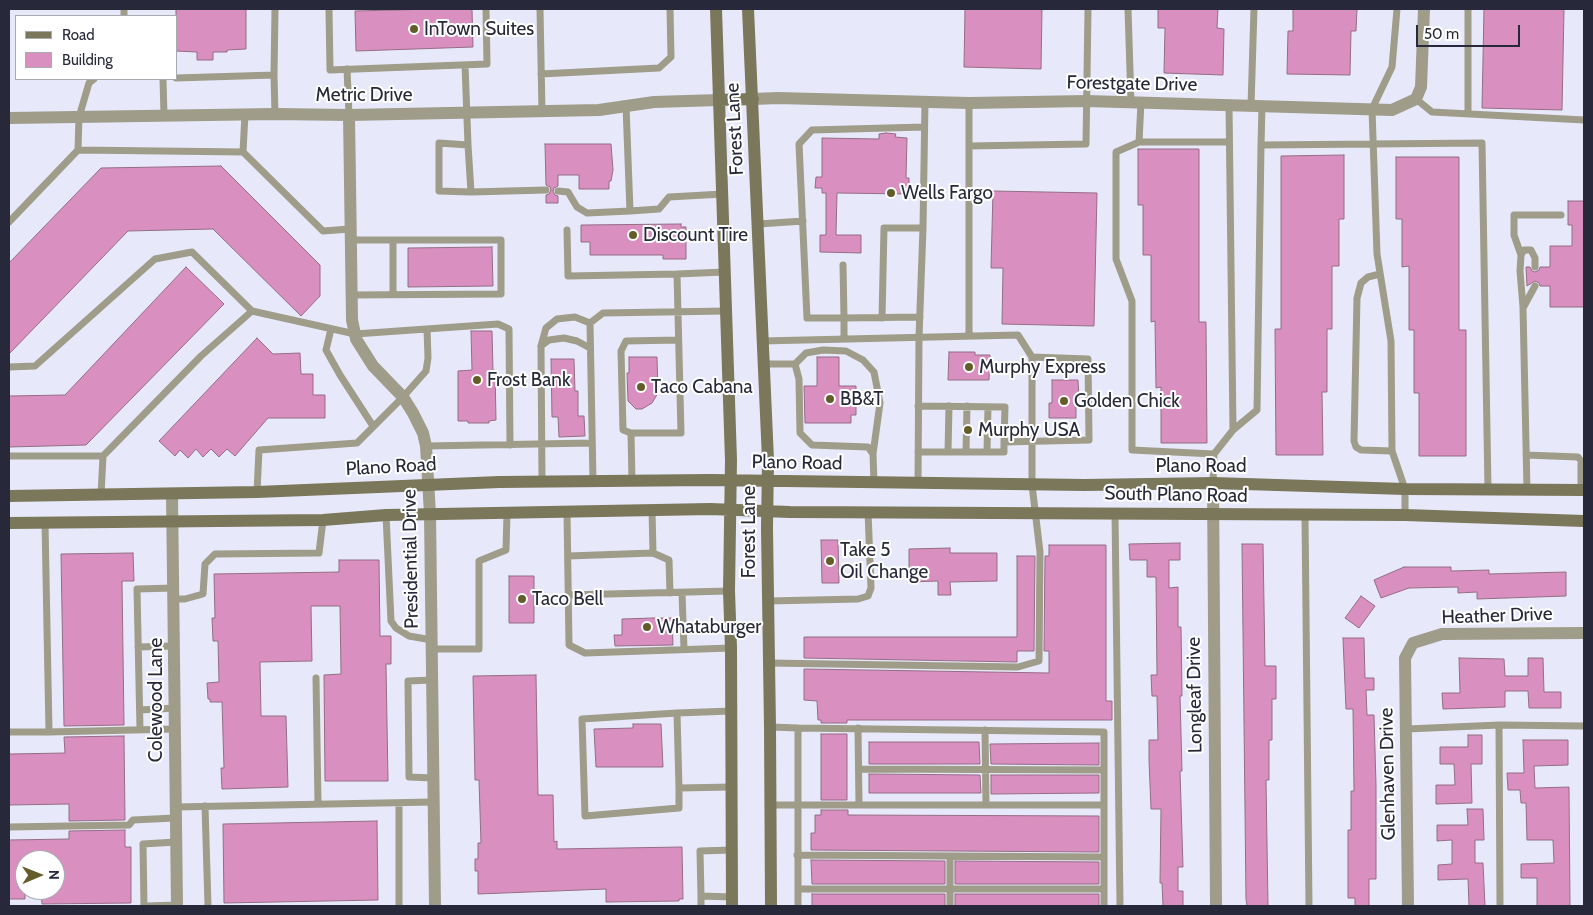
<!DOCTYPE html>
<style>
body{margin:0}
#map{position:relative;width:1593px;height:915px;overflow:hidden;background:#e7e9fb;font-family:Cabin,sans-serif}
canvas{display:block}
.frame{position:absolute;inset:0;border:10px solid #272839;pointer-events:none}
.legend{position:absolute;left:15px;top:15px;width:162px;height:65px;box-sizing:border-box;background:#fff;border:1px solid #a9a9b0;margin:0;padding:6px 9px;list-style:none;font-size:15px;color:#272839}
.legend li{display:flex;align-items:center;gap:10px;height:25px}
.legend b{width:25px;border:1px solid #a9a9b0}
.north{position:absolute;left:15px;top:850px;width:50px;height:50px;box-sizing:border-box;background:#fff;border:1px solid #a9a9b0;border-radius:50%;rotate:89deg;font-size:14px;font-weight:700;line-height:20px;text-align:center;color:#272839}
.north::after{content:'';display:block;margin:auto;width:18px;height:22px;background:#645c29;clip-path:polygon(50% 0,100% 100%,50% 72%,0 100%)}
.scale{position:absolute;left:1416px;top:25px;width:104px;height:22px;box-sizing:border-box;border:2px solid #272839;border-top:0;padding-left:6px;font-size:15px;line-height:18px;white-space:nowrap;color:#272839;-webkit-text-stroke:4px #fff;paint-order:stroke}
</style>
<div id="map">
<canvas width="1593" height="915"></canvas>
<div class="frame"></div>
<ul class="legend">
<li><b style="height:6px;background:#7b775b"></b>Road</li>
<li><b style="height:14px;background:#d98fbf"></b>Building</li>
</ul>
<div class="north">N</div>
<div class="scale">50 m</div>
</div>
<script>
const c = document.querySelector('canvas').getContext('2d');
c.lineJoin = 'round';
function paint(path, color) {
  c.fillStyle = color;
  c.fill(path, 'evenodd');
}
function poly(rows) {
  const path = new Path2D();
  for (const r of rows) {
    path.moveTo(r[0], r[1]);
    for (let i = 2; i < r.length; i += 2) path.lineTo(r[i], r[i + 1]);
  }
  return path;
}
function strokePath(path, color, width, dash) {
  c.strokeStyle = color;
  c.lineWidth = width;
  c.lineCap = dash ? 'butt' : 'round';
  c.setLineDash(dash || []);
  c.stroke(path);
}
function label(font, color, halo, rows, align = 'center') {
  c.font = font + ' Cabin,sans-serif';
  c.lineWidth = 4;
  c.setLineDash([]);
  c.textBaseline = 'middle';
  c.strokeStyle = halo;
  c.fillStyle = color;
  for (const [text, x, y, turn = 0] of rows) {
    c.save();
    c.translate(x, y);
    c.rotate((+turn || 0) * Math.PI / 180);
    c.textAlign = isNaN(turn) ? turn : align;
    if (halo) c.strokeText(text, 0, 0);
    c.fillText(text, 0, 0);
    c.restore();
  }
}
const building = poly([
 [176,9,246,9,246,49,227,50,227,52,213,52,213,60,197,60,197,52,176,51,176,9],
 [434,9,472,9,473,47,356,51,355,11,434,9],
 [965,9,1042,9,1041,69,964,67,965,9],
 [1158,9,1218,9,1217,28,1224,29,1223,75,1164,73,1165,28,1158,28,1158,9],
 [1293,9,1357,9,1356,31,1351,31,1350,75,1287,74,1288,31,1293,31,1293,9],
 [1484,9,1564,9,1562,110,1482,108,1484,9],
 [886,133,896,134,895,137,907,138,906,178,909,178,909,194,837,193,836,235,861,235,861,253,820,252,820,235,826,235,826,193,822,193,822,188,815,188,816,177,822,177,822,138,879,139,879,134,886,133],
 [545,144,611,144,613,170,611,181,609,181,609,189,579,189,579,175,558,175,558,186,554,188,553,191,555,195,558,196,558,203,546,203,546,195,549,194,551,190,550,187,546,185,545,144],
 [1138,149,1199,149,1199,322,1206,322,1207,443,1161,443,1161,387,1156,388,1155,321,1151,322,1151,255,1143,255,1143,205,1138,205,1138,149],
 [1344,155,1344,219,1339,219,1339,266,1332,266,1332,329,1327,329,1327,392,1322,392,1323,455,1276,455,1275,329,1281,329,1281,156,1344,155],
 [1396,157,1459,157,1459,330,1466,330,1466,456,1419,456,1419,393,1414,393,1414,330,1409,330,1409,266,1402,267,1402,219,1396,219,1396,157],
 [221,166,320,265,320,296,301,316,213,229,128,231,9,354,9,263,101,168,221,166],
 [993,191,1097,193,1094,326,1002,324,1003,268,991,268,993,191],
 [1568,201,1584,201,1584,307,1550,307,1550,286,1540,286,1539,283,1535,281,1527,286,1526,267,1530,267,1532,271,1535,272,1539,270,1540,267,1550,267,1550,246,1572,246,1572,225,1568,225,1568,201],
 [681,224,681,227,686,227,686,259,663,259,663,255,590,255,590,242,581,242,581,225,681,224],
 [492,247,493,286,408,287,408,248,492,247],
 [186,267,224,304,86,445,9,447,9,396,65,395,186,267],
 [471,331,492,331,493,371,495,370,496,420,489,421,489,423,468,423,468,421,458,421,458,371,472,370,471,331],
 [257,338,273,354,300,353,301,374,313,374,313,395,325,395,325,418,268,418,235,456,227,449,219,457,211,449,203,457,196,449,188,458,180,450,175,456,159,441,257,338],
 [949,352,975,352,975,355,990,355,989,380,948,380,949,352],
 [629,357,657,357,658,393,652,403,642,409,636,409,628,401,627,373,629,373,629,357],
 [817,357,839,357,839,386,856,386,856,415,851,415,851,423,805,423,804,386,817,386,817,357],
 [551,359,574,359,575,391,578,391,578,416,584,416,585,436,559,437,558,417,552,417,551,359],
 [1052,380,1078,380,1079,398,1076,398,1076,418,1049,418,1049,403,1052,403,1052,380],
 [821,540,838,540,839,583,822,583,821,540],
 [1180,543,1180,560,1169,560,1169,588,1178,587,1178,627,1181,627,1182,696,1180,696,1182,771,1180,771,1183,867,1178,867,1178,891,1183,891,1183,906,1163,906,1162,883,1160,883,1161,809,1151,809,1149,760,1149,740,1158,740,1157,696,1152,696,1151,675,1157,675,1156,577,1147,577,1147,560,1130,560,1129,544,1180,543],
 [1242,544,1263,544,1265,666,1276,666,1276,699,1272,699,1272,740,1269,740,1269,780,1266,780,1268,906,1247,906,1246,899,1242,544],
 [1049,545,1106,545,1106,701,1112,701,1112,720,847,720,847,723,821,723,821,720,818,720,817,701,804,700,804,669,1049,673,1049,651,1044,651,1045,556,1049,556,1049,545],
 [950,548,950,553,997,553,997,581,950,582,951,595,938,595,938,581,909,582,909,549,950,548],
 [133,553,134,581,122,581,124,725,64,726,61,554,133,553],
 [1017,556,1035,556,1034,651,1017,651,1017,662,804,658,804,637,1017,637,1017,556],
 [339,560,379,560,380,636,391,636,391,664,386,664,388,781,325,781,324,675,341,674,340,606,311,606,312,661,260,662,261,716,286,716,288,787,222,789,221,768,224,768,222,702,210,702,210,699,208,699,207,683,219,682,218,641,213,641,212,618,215,618,214,574,339,572,339,560],
 [1404,567,1451,567,1451,571,1489,570,1489,574,1566,572,1566,596,1477,599,1477,592,1458,593,1458,587,1409,588,1381,598,1374,580,1404,567],
 [509,576,534,576,534,623,509,623,509,576],
 [1361,596,1375,606,1359,628,1345,618,1361,596],
 [653,618,672,618,673,645,615,646,614,635,622,635,622,619,653,618],
 [1343,638,1364,638,1365,678,1374,678,1374,690,1366,690,1367,715,1374,715,1376,785,1376,879,1369,879,1369,906,1355,906,1355,898,1348,898,1348,830,1351,830,1351,791,1354,791,1353,709,1346,709,1343,638],
 [1459,658,1504,659,1505,676,1528,676,1528,658,1543,658,1544,692,1561,692,1561,708,1529,708,1528,691,1505,691,1505,707,1443,709,1442,693,1460,693,1459,658],
 [536,675,538,795,553,795,554,842,557,841,557,849,682,847,683,899,679,899,679,901,606,902,606,889,478,894,478,871,475,871,475,859,478,859,478,843,481,843,479,780,475,780,473,676,536,675],
 [633,724,661,724,663,767,596,767,594,729,633,728,633,724],
 [821,734,847,734,847,800,821,800,821,734],
 [1468,735,1482,735,1482,764,1471,764,1472,803,1436,804,1436,785,1455,785,1454,764,1440,764,1440,747,1468,747,1468,735],
 [124,736,125,820,69,821,69,804,9,805,9,754,65,753,64,737,124,736],
 [1523,740,1568,740,1568,765,1534,766,1535,788,1569,787,1570,906,1537,906,1537,878,1521,878,1521,864,1554,863,1553,840,1527,840,1526,803,1521,803,1520,790,1508,790,1507,773,1524,773,1523,740],
 [869,742,979,742,980,764,869,764,869,742],
 [1099,743,1099,765,991,764,990,744,1099,743],
 [869,774,980,775,981,793,869,793,869,774],
 [991,775,1099,775,1099,793,991,794,991,775],
 [1467,809,1483,809,1484,840,1475,840,1475,863,1483,863,1485,906,1469,906,1468,879,1438,880,1438,865,1452,864,1452,840,1437,841,1437,825,1468,825,1467,809],
 [821,810,848,810,848,815,1099,816,1099,852,811,850,811,833,815,833,815,815,821,815,821,810],
 [377,821,378,900,224,903,223,824,377,821],
 [125,830,125,847,131,847,131,903,42,904,41,890,55,890,55,860,25,860,25,899,9,899,9,840,69,839,69,831,125,830],
 [811,860,945,861,945,884,812,884,811,860],
 [955,861,1099,862,1099,884,955,884,955,861],
 [812,894,945,894,945,906,812,906,812,894],
 [955,894,1099,894,1099,906,955,906,955,894]
]);
const service = poly([
 [124,9,124,16],
 [329,9,330,70,487,64,486,9],
 [540,9,542,112],
 [1128,9,1131,102],
 [1397,9,1392,67,1372,109,1377,254,1391,341,1392,451,1405,489,1405,515],
 [1468,9,1468,114],
 [465,65,468,145,439,143,439,191,471,192,468,145],
 [347,69,349,115],
 [541,74,659,68,671,57,670,9],
 [274,75,275,9],
 [176,78,274,75,275,114],
 [163,79,164,115],
 [1416,99,1432,112,1584,120],
 [1141,102,1139,142,1229,142],
 [626,106,630,211,659,209,669,197,723,194],
 [1251,106,1254,9],
 [1262,106,1261,145,1482,143,1488,489],
 [1139,142,1116,152,1116,259,1132,301,1132,450,1214,454],
 [969,146,1086,144,1088,9],
 [78,150,243,152,323,231,350,229],
 [243,152,245,114],
 [558,191,568,192,577,207,587,213,630,211],
 [471,192,546,190],
 [9,222,78,150,79,117,89,83,94,79],
 [759,224,803,221],
 [567,230,568,276,677,274],
 [351,240,501,240,501,294,351,295],
 [393,240,393,294],
 [1521,255,1514,235,1514,215,1561,215],
 [843,265,844,318,920,317],
 [1380,274,1368,277,1361,283,1357,298,1354,441,1356,447,1361,450,1392,451],
 [1523,307,1520,271,1521,255,1524,250,1531,250,1535,258,1535,267],
 [882,318,884,228,923,228],
 [331,329,326,350,340,375,373,426],
 [969,336,969,103],
 [844,339,844,318,807,318,799,144,812,130,924,127],
 [762,341,1018,335,1032,357,1032,485,1040,552,1039,661,1018,667,769,663],
 [541,346,549,340,564,338,577,341,590,348],
 [763,364,795,364,799,379,800,433,812,445,868,447,873,454,874,483],
 [795,364,806,353,823,350,846,351,863,360,874,372,880,403,873,454],
 [9,367,35,366,155,259,192,252,252,311,355,334,498,324,509,329,510,445],
 [918,406,1005,407,1004,442],
 [1233,430,1257,410,1261,145],
 [631,433,623,430,621,351,626,341,677,340],
 [426,446,592,443],
 [918,452,1004,452,1004,442,1089,440,1088,359,1032,357],
 [948,452,949,406],
 [966,452,967,406],
 [987,452,988,407],
 [1526,455,1578,457,1581,461,1581,490],
 [9,456,103,456],
 [542,481,541,346,546,328,557,319,575,317,590,323],
 [593,481,590,323,603,313,726,311],
 [632,481,631,433,681,433,677,274,725,272],
 [918,483,919,337,923,228,925,102],
 [1213,483,1214,454,1233,430,1229,105],
 [1527,490,1523,308,1535,286],
 [257,492,259,450,357,443,403,397,426,371,428,358,427,329],
 [101,495,103,456,201,356,252,311],
 [652,510,653,553,669,560,670,593],
 [567,512,569,645,585,653,731,648],
 [1115,513,1120,906],
 [386,515,391,621,396,628,409,636,432,640],
 [1305,515,1309,906],
 [568,556,653,553],
 [682,593,684,649],
 [568,595,729,591],
 [174,599,185,599,203,594,205,564,215,554,319,553,323,520],
 [768,601,858,599,868,596,871,588,868,511],
 [138,647,174,646],
 [432,649,479,649,479,561,506,550,507,513],
 [316,678,318,804],
 [432,680,408,681,409,777,433,778],
 [140,710,175,708],
 [731,711,677,713,679,788,731,787],
 [677,713,582,719,585,816,679,808,679,788],
 [1499,725,1500,906],
 [770,727,798,728,798,906],
 [798,728,1104,732,1104,906],
 [858,728,859,805],
 [1407,729,1499,725,1584,726],
 [140,730,137,589,174,588],
 [985,730,986,805],
 [9,732,49,732,45,523],
 [49,732,175,729],
 [859,769,1104,770],
 [770,805,1104,805],
 [205,806,208,906],
 [175,807,433,802],
 [9,827,129,825,133,820,175,818],
 [797,855,1104,857],
 [950,856,950,906],
 [798,889,1104,889],
 [701,896,700,851,731,850],
 [144,906,143,844,176,842],
 [147,906,177,905],
 [399,906,399,803],
 [701,906,701,896,732,897]
]);
const minor = poly([
 [753,99,778,98,969,103,1087,101,1392,110,1416,99,1421,87,1424,9],
 [349,115,352,320,356,339,373,366,403,397,413,413,423,433,426,446,430,514,435,906],
 [9,118,275,114,349,115,599,110,654,102,719,100],
 [1213,483,1216,906],
 [172,494,177,906],
 [1408,906,1405,658,1413,643,1442,634,1584,633]
]);
const secondary = poly([
 [716,9,731,460,729,591,731,648,732,906],
 [748,9,768,460,767,529,770,727,771,906],
 [719,100,753,99],
 [9,496,257,492,499,482,710,480,1085,485,1213,483,1405,489,1584,490],
 [9,523,323,520,386,515,710,509,790,512,1405,515,1584,521]
]);
const markers = [
 [414,29,5,"#645c29"],
 [891,193,5,"#645c29"],
 [633,235,5,"#645c29"],
 [969,367,5,"#645c29"],
 [477,380,5,"#645c29"],
 [641,387,5,"#645c29"],
 [830,399,5,"#645c29"],
 [1064,401,5,"#645c29"],
 [968,430,5,"#645c29"],
 [830,561,5,"#645c29"],
 [522,599,5,"#645c29"],
 [647,627,5,"#645c29"]
];
const poiNames = [
 ["InTown Suites",424,29],
 ["Wells Fargo",901,193],
 ["Discount Tire",643,235],
 ["Murphy Express",979,367],
 ["Frost Bank",487,380],
 ["Taco Cabana",651,387],
 ["BB&T",840,399],
 ["Golden Chick",1074,401],
 ["Murphy USA",978,430],
 ["Take 5",840,550],
 ["Oil Change",840,572],
 ["Taco Bell",532,599],
 ["Whataburger",657,627]
];
const streetNames = [
 ["Forestgate Drive",1132,84,1],
 ["Metric Drive",364,95],
 ["Forest Lane",735,129,-93],
 ["Plano Road",797,463,1],
 ["Plano Road",1201,466],
 ["Plano Road",391,467,-3],
 ["South Plano Road",1176,495,1],
 ["Forest Lane",749,532,-90],
 ["Presidential Drive",411,559,-91],
 ["Heather Drive",1497,616,-2],
 ["Longleaf Drive",1195,695,-91],
 ["Colewood Lane",156,700,-90],
 ["Glenhaven Drive",1388,774,-91]
];
paint(building, '#d98fbf');
strokePath(building, '#946d85', 1);
strokePath(service, '#9f9c89', 7);
strokePath(minor, '#9f9c89', 12);
strokePath(secondary, '#7b775b', 12);
for (const [x, y, r, color] of markers) {
  const dot = new Path2D();
  dot.arc(x, y, r, 0, 2 * Math.PI);
  c.fillStyle = color;
  c.fill(dot);
  strokePath(dot, '#fff', 2);
}
label('19px', '#272839', '#fff', poiNames, 'left');
label('19px', '#272839', '#fff', streetNames);
</script>
